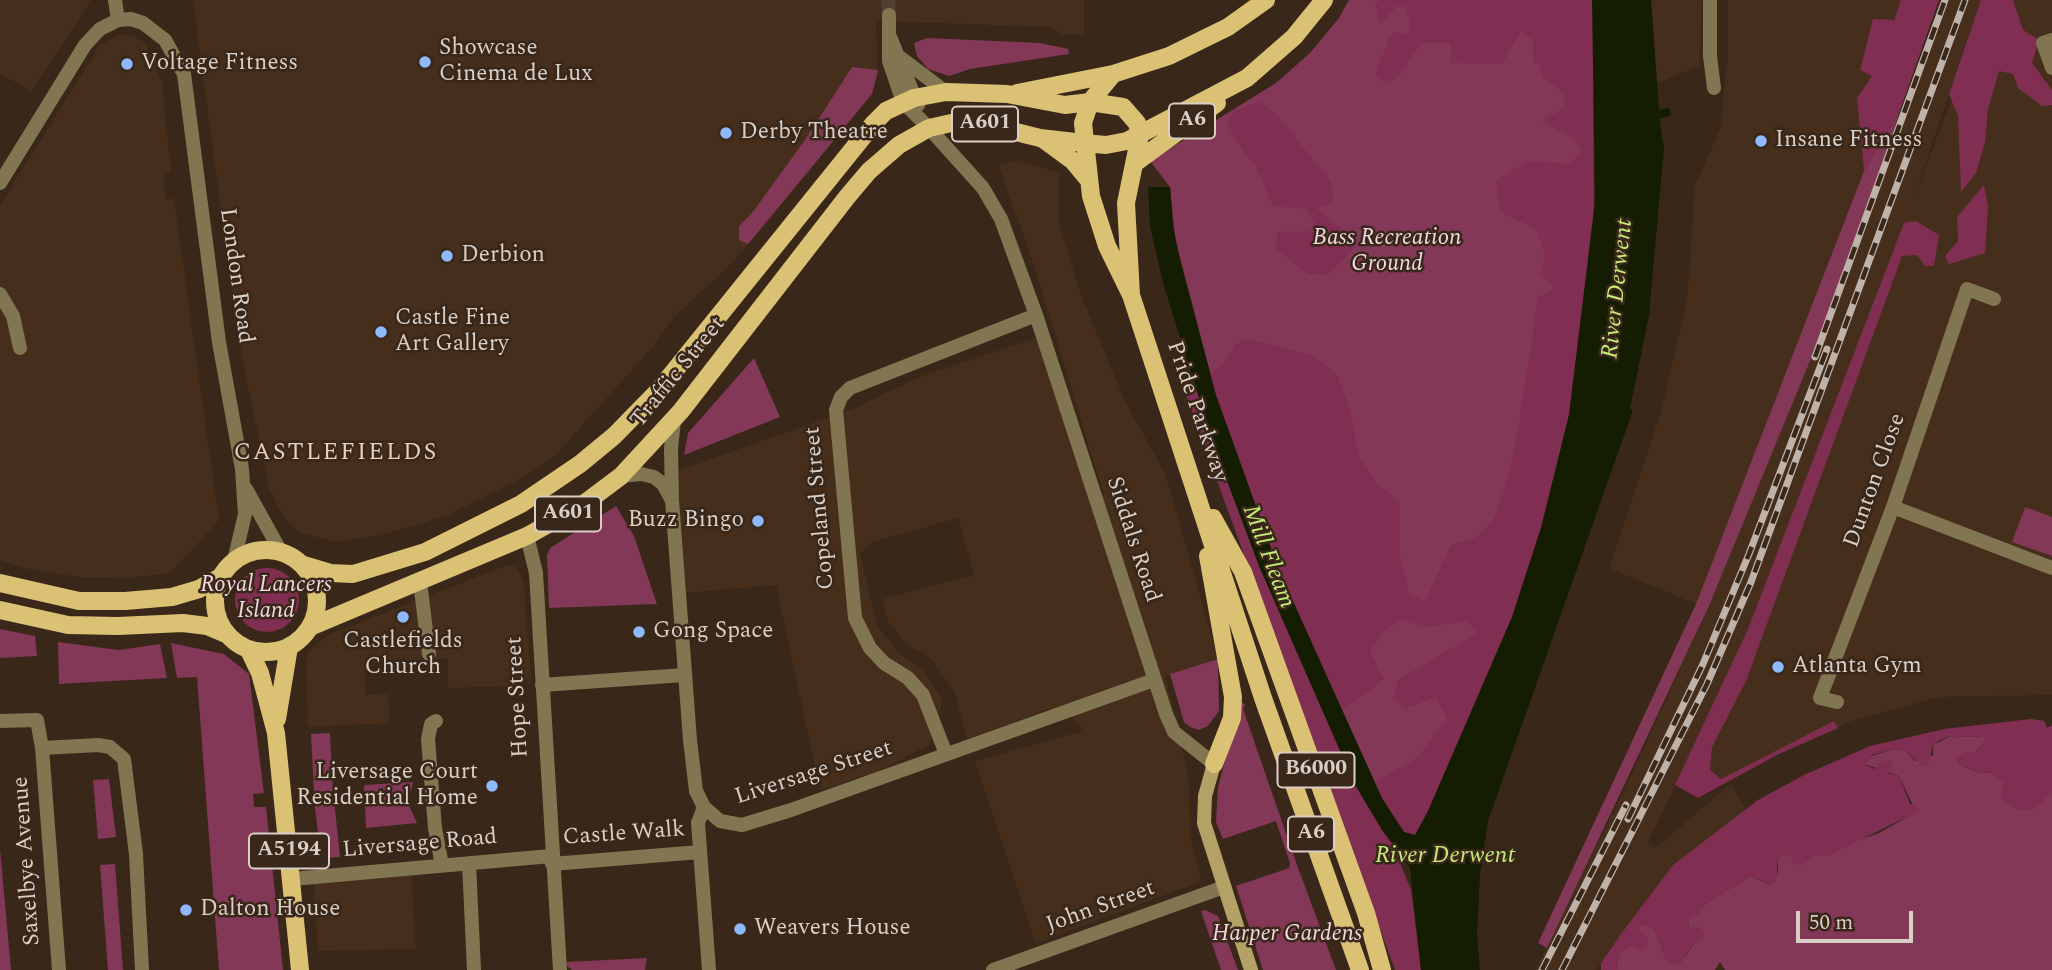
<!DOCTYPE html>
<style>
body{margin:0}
#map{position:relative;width:2052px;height:970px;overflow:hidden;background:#392719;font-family:Spectral,serif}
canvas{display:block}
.scale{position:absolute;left:1796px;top:911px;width:117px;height:32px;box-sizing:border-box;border:4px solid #dacfc6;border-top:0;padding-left:9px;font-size:21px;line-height:24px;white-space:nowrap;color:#dacfc6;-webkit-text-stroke:5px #392719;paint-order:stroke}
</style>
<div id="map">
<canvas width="2052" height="970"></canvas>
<div class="scale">50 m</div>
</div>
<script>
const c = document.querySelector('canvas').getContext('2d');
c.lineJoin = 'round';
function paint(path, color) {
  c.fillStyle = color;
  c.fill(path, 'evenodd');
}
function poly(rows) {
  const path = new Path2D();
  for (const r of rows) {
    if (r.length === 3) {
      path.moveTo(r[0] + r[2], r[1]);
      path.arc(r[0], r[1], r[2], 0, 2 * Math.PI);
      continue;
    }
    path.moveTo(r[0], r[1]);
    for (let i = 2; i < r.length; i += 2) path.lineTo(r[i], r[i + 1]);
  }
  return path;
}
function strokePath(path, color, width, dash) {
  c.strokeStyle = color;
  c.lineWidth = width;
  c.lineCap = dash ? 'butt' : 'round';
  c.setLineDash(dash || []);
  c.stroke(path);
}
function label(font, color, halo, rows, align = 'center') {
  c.font = font + ' Spectral,serif';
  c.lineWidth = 5;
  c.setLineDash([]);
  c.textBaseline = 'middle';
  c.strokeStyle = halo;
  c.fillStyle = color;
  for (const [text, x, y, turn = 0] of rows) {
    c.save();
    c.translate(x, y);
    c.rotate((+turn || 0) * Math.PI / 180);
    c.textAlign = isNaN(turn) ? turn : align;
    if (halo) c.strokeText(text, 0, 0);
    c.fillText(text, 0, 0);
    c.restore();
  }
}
const built = poly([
 [0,0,91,0,32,91,0,74],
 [193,0,1084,0,1084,35,1063,35,1049,27,876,21,878,74,872,94,767,223,727,268,675,316,656,343,554,457,519,480,448,515,383,535,334,542,299,532,285,519,269,489,238,338],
 [1651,0,1702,0,1699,66,1657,83],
 [1728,0,1901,0,1894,20,1873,20,1860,70,1872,76,1858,97,1864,171,1696,604,1609,568,1662,408,1687,300,1695,186,1720,129,1728,57],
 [1941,0,1981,0,1913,199,1991,0,2052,0,2052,695,1939,697,1852,721,1721,779,1688,758,1648,843,1656,848,1731,783,1746,810,1673,865,1596,970,1535,970,1627,784,1709,606,1855,240],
 [121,34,134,36,145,43,162,82,171,173,163,175,166,199,174,199,219,520,171,573,129,578,78,577,23,568,0,560,0,205,100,45],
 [1018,160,1059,173,1059,218,1057,219,1084,303,1126,403,1166,475,1218,659,1165,676,1188,774,1192,846,1202,881,1036,943,975,761,1083,731,1066,709,1045,710,967,740,955,693,933,661,922,652,909,647,888,622,883,599,973,575,976,582,958,518,873,542,860,554,877,626,900,654,924,671,943,700,929,745,877,772,820,790,776,585,686,593,677,471,855,408,919,377,1036,338,1089,483,1104,496,1032,259,998,165],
 [507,565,517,567,524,582,531,677,519,686,448,688,448,658,364,664,366,695,388,694,390,723,308,727,306,667,307,655,312,648,328,635],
 [411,873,416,949,318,951,313,880]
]);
const green = poly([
 [1349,0,1592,0,1595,87,1512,617,1428,811,1382,798,1339,706,1216,395,1175,238,1170,187,1150,161,1276,83,1310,53,1339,18],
 [927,38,1040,43,1068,49,1069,54,970,69,949,76,928,69,917,56,914,43],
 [852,67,878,70,872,94,748,244,739,240,739,226,752,213,805,140],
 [1899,113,1847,271,1709,606,1547,948,1538,943,1696,604,1864,171],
 [754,358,780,417,684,455,688,433],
 [616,506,634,536,657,604,549,608,547,555,550,548],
 [2025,507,2052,517,2052,556,2012,542],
 [0,629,35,636,37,656,0,658],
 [58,642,119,650,160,644,167,678,59,684],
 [171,643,224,654,249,674,264,793,253,794,254,807,266,807,283,970,219,970,197,677,177,678],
 [1218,659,1219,711,1208,726,1199,730,1190,727,1184,722,1170,674],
 [1241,701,1245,705,1243,709,1297,865,1336,970,1263,970,1236,886,1289,868,1290,863,1276,821,1223,839,1216,822,1218,787],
 [330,733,333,791,314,792,311,734],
 [1951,736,1985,737,1983,744,1973,754,1956,757,1959,764,1977,772,1992,773,2006,781,2003,788,2052,792,2052,970,1725,970,1720,962,1715,970,1616,970,1619,953,1630,946,1640,923,1653,927,1667,961,1685,957,1702,931,1696,927,1689,929,1688,918,1698,914,1705,904,1750,876,1771,885,1778,871,1778,857,1790,854,1813,856,1879,833,1916,812,1899,776,1864,764,1872,756,1894,749,1906,751,1915,761,1933,755,1933,745],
 [109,779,116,837,98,839,93,780],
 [413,782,408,803,417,823,366,828,364,785],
 [334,799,340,857,321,858,314,800],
 [0,849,11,970,0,970],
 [115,864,123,970,108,970,100,865],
 [1205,910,1218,916,1238,970,1221,970,1201,911],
 [647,958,645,970,572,970,566,965,566,962]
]);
const forest = poly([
 [1380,0,1592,0,1593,3,1594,221,1569,415,1541,528,1512,617,1428,812,1400,863,1411,890,1421,970,1395,970,1183,387,1204,378,1225,363,1235,344,1249,339,1314,356,1337,375,1351,412,1359,458,1376,482,1400,503,1400,556,1409,593,1425,602,1451,545,1476,537,1494,519,1507,482,1519,423,1538,298,1555,288,1540,276,1545,254,1536,229,1500,212,1496,181,1527,161,1571,164,1581,150,1571,137,1541,121,1564,108,1564,93,1541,77,1540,65,1533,62,1533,40,1520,32,1502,64,1450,63,1451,43,1421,43,1402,73,1387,84,1375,75,1390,35,1396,32,1407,35,1410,24,1406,7,1397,6,1381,24,1375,4],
 [1401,620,1428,627,1467,621,1477,633,1398,680,1394,697,1405,709,1435,697,1447,719,1417,758,1371,784,1338,714,1384,679,1370,651,1384,631],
 [1901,0,1939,0,1899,113,1864,171,1857,98,1872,76,1860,70,1873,19,1894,20],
 [1981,0,2013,0,2023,30,2039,40,2032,63,2052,90,2052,105,2042,106,2018,88,2013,74,1999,71,1988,109,1985,142,1976,173,1961,192,1958,116,1949,94],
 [1259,102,1278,116,1331,182,1334,202,1316,208,1358,243,1328,275,1308,274,1276,249,1277,232,1318,231,1307,209,1273,206,1254,162,1247,157,1227,124,1234,111],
 [1984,185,1988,207,1985,253,1949,264,1945,256,1958,241,1957,217],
 [1916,221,1939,235,1934,266,1925,266,1917,255,1902,256,1746,681,1712,747,1710,770,1721,779,1834,721,1838,728,1777,755,1698,798,1675,785,1748,629,1904,223],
 [267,600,32],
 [2031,719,2044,721,2047,728,2052,725,2052,792,2035,809,2017,809,2000,798,2006,781,1996,779,1992,773,1977,772,1959,764,1955,757,1967,752,1973,754,1983,744,1985,737,1951,736,1940,740,1933,745,1928,765,1922,766,1906,751,1894,749,1872,755,1865,765,1875,769,1882,761,1890,760,1894,763,1888,773,1899,776,1910,804,1917,805,1917,812,1825,857,1818,854,1802,865,1794,864,1789,854,1778,857,1776,881,1771,885,1750,876,1705,904,1698,915,1688,918,1689,929,1696,926,1703,930,1705,938,1691,947,1679,966,1667,961,1653,927,1641,923,1638,930,1647,937,1648,946,1641,951,1630,946,1619,953,1616,970,1601,970,1601,963,1621,934,1673,865,1758,800,1804,775,1870,746,1944,729]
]);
const water = poly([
 [1592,0,1651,0,1659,110,1669,108,1671,115,1660,119,1660,123,1664,148,1649,315,1630,409,1633,410,1488,821,1480,876,1477,934,1480,970,1421,970,1410,868,1382,830,1355,785,1259,566,1215,449,1163,283,1150,226,1148,187,1170,187,1173,225,1180,261,1216,395,1279,570,1382,798,1404,832,1415,835,1428,811,1512,617,1541,528,1569,415,1595,201]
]);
const tertiaryTunnel = poly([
 [888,0,889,15]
]);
const minor = poly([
 [115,0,118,20],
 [1710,0,1710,56,1714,88],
 [2052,40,2043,43,2052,68],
 [929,128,983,188,1001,219,1036,315,1166,714,1174,732,1214,764],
 [0,294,13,316,20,348],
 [674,420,671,449,672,500,690,740,696,791,704,807,720,821,742,825,791,810,1154,680],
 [621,476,641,474,654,477,663,484,671,499],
 [1893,507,2052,568],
 [527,536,536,573,560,970],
 [420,582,429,654],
 [542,685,684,675],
 [1837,702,1820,698,1893,507,1967,289,1994,299],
 [0,721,37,720,42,748,59,970],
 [436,721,431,724,428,739,435,828,442,865],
 [42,748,98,745,110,747,124,759,136,854,142,970],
 [946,754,923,695,908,678,884,663,870,648,855,618,836,410,841,397,850,388,1036,315],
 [704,807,698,823,709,970],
 [469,863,474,970],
 [552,864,700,852],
 [292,879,551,856],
 [993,970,1224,887]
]);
const tertiary = poly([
 [889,15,889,61,903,102,929,128],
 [890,37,918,105],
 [901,58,946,92],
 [0,183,85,45,100,29,118,20,131,19,143,23,165,40,184,74,219,342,242,469,245,514,234,561],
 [246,489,281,552]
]);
const secondary = poly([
 [1214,764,1205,796,1204,823,1251,970]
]);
const primary = poly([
 [1113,74,1090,102,1083,123,1091,196,1107,246,1131,295,1263,698,1360,970],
 [1017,93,1113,74,1169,56,1228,27,1266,0],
 [1043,139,1073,161,1087,178],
 [1135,163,1217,103],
 [1213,518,1243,572,1366,913,1382,970],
 [266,601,51],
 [1208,556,1233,697,1232,718,1214,764],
 [301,564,331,573,353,574,425,552,521,504,580,464,614,436,659,390,874,123,886,111,914,98,946,92,1007,94,1065,105,1090,102,1123,107,1137,123,1140,135,1126,203,1131,295],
 [0,583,79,601,125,601,172,597,199,589,219,578],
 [0,610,68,625,118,626,183,623,207,626,226,634],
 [310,627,527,536,581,506,621,476,681,411,847,197,869,171,899,145,929,128,956,122,980,123,1040,138,1084,143,1106,145,1127,141,1247,78,1294,37,1324,0],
 [249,650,260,673,276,733,300,970],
 [277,719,289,647]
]);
const rail = poly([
 [1815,357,1945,0],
 [1628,819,1703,664,1749,554,1827,349],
 [1542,970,1626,805],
 [1562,970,1707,684,1751,582,1965,0]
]);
const markers = [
 [425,62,7,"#8eb9fc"],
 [127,64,7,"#8eb9fc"],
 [726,133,7,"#8eb9fc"],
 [1761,141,7,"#8eb9fc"],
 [447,256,7,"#8eb9fc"],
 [381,332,7,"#8eb9fc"],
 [758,521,7,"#8eb9fc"],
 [403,617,7,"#8eb9fc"],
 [639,632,7,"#8eb9fc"],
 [1778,667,7,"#8eb9fc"],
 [492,786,7,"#8eb9fc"],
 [186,910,7,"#8eb9fc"],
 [740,929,7,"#8eb9fc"]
];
const shields = [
 [1192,121,46],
 [985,124,66],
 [568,514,66],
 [1316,770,77],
 [1311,834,46],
 [289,851,80]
];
const shieldNames = [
 ["A6",1192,121],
 ["A601",985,124],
 ["A601",568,514],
 ["B6000",1316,770],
 ["A6",1311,834],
 ["A5194",289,851]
];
const poiNames = [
 ["Showcase",439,49],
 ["Cinema de Lux",439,75],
 ["Voltage Fitness",141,64],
 ["Derby Theatre",740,133],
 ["Insane Fitness",1775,141],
 ["Derbion",461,256],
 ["Castle Fine",395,319],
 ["Art Gallery",395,345],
 ["Buzz Bingo",744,521,"right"],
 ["Gong Space",653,632],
 ["Castlefields",403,642,"center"],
 ["Church",403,668,"center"],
 ["Atlanta Gym",1792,667],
 ["Liversage Court",478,773,"right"],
 ["Residential Home",478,799,"right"],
 ["Dalton House",200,910],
 ["Weavers House",754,929]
];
const parkNames = [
 ["Bass Recreation",1387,239],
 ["Ground",1387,265],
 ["Royal Lancers",266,586],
 ["Island",266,612],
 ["Harper Gardens",1287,935]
];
const streetNames = [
 ["London Road",235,276,82],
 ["Traffic Street",679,373,-51],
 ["Pride Parkway",1196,412,71],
 ["Dunton Close",1876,481,-70],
 ["Copeland Street",821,508,-95],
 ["Siddals Road",1132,540,72],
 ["Hope Street",519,697,-93],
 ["Liversage Street",814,774,-18],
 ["Castle Walk",624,835,-4],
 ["Liversage Road",420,845,-5],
 ["Saxelbye Avenue",28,861,-94],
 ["John Street",1101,908,-20]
];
const waterNames = [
 ["River Derwent",1619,289,-84],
 ["Mill Fleam",1267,557,69],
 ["River Derwent",1445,857]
];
const neighbourhoodNames = [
 ["CASTLEFIELDS",336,454]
];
paint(built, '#452e1b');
paint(green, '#833858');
paint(forest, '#802f53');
paint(water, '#141c02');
strokePath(tertiaryTunnel, '#514033', 14, [14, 7]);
strokePath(minor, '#827652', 14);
strokePath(tertiary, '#827652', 14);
strokePath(secondary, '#b4a166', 14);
strokePath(primary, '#dac174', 18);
strokePath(rail, '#bfb3a9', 7);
strokePath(rail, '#392719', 4.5, [13]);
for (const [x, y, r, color] of markers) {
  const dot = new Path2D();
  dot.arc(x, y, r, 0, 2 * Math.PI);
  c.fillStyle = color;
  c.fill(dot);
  strokePath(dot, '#392719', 2.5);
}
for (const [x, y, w] of shields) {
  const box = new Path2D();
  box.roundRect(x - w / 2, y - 17.5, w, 35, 5);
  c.fillStyle = '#392719';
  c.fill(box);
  strokePath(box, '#dacfc6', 2);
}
label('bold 21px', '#dacfc6', null, shieldNames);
label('23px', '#dacfc6', '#392719', poiNames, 'left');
label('italic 23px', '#f1d8e1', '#392719', parkNames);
label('23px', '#dacfc6', '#392719', streetNames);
label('italic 24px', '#c6eb77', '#392719', waterNames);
c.letterSpacing = '2px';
label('24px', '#e8d0bf', '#392719', neighbourhoodNames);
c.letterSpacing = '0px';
</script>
